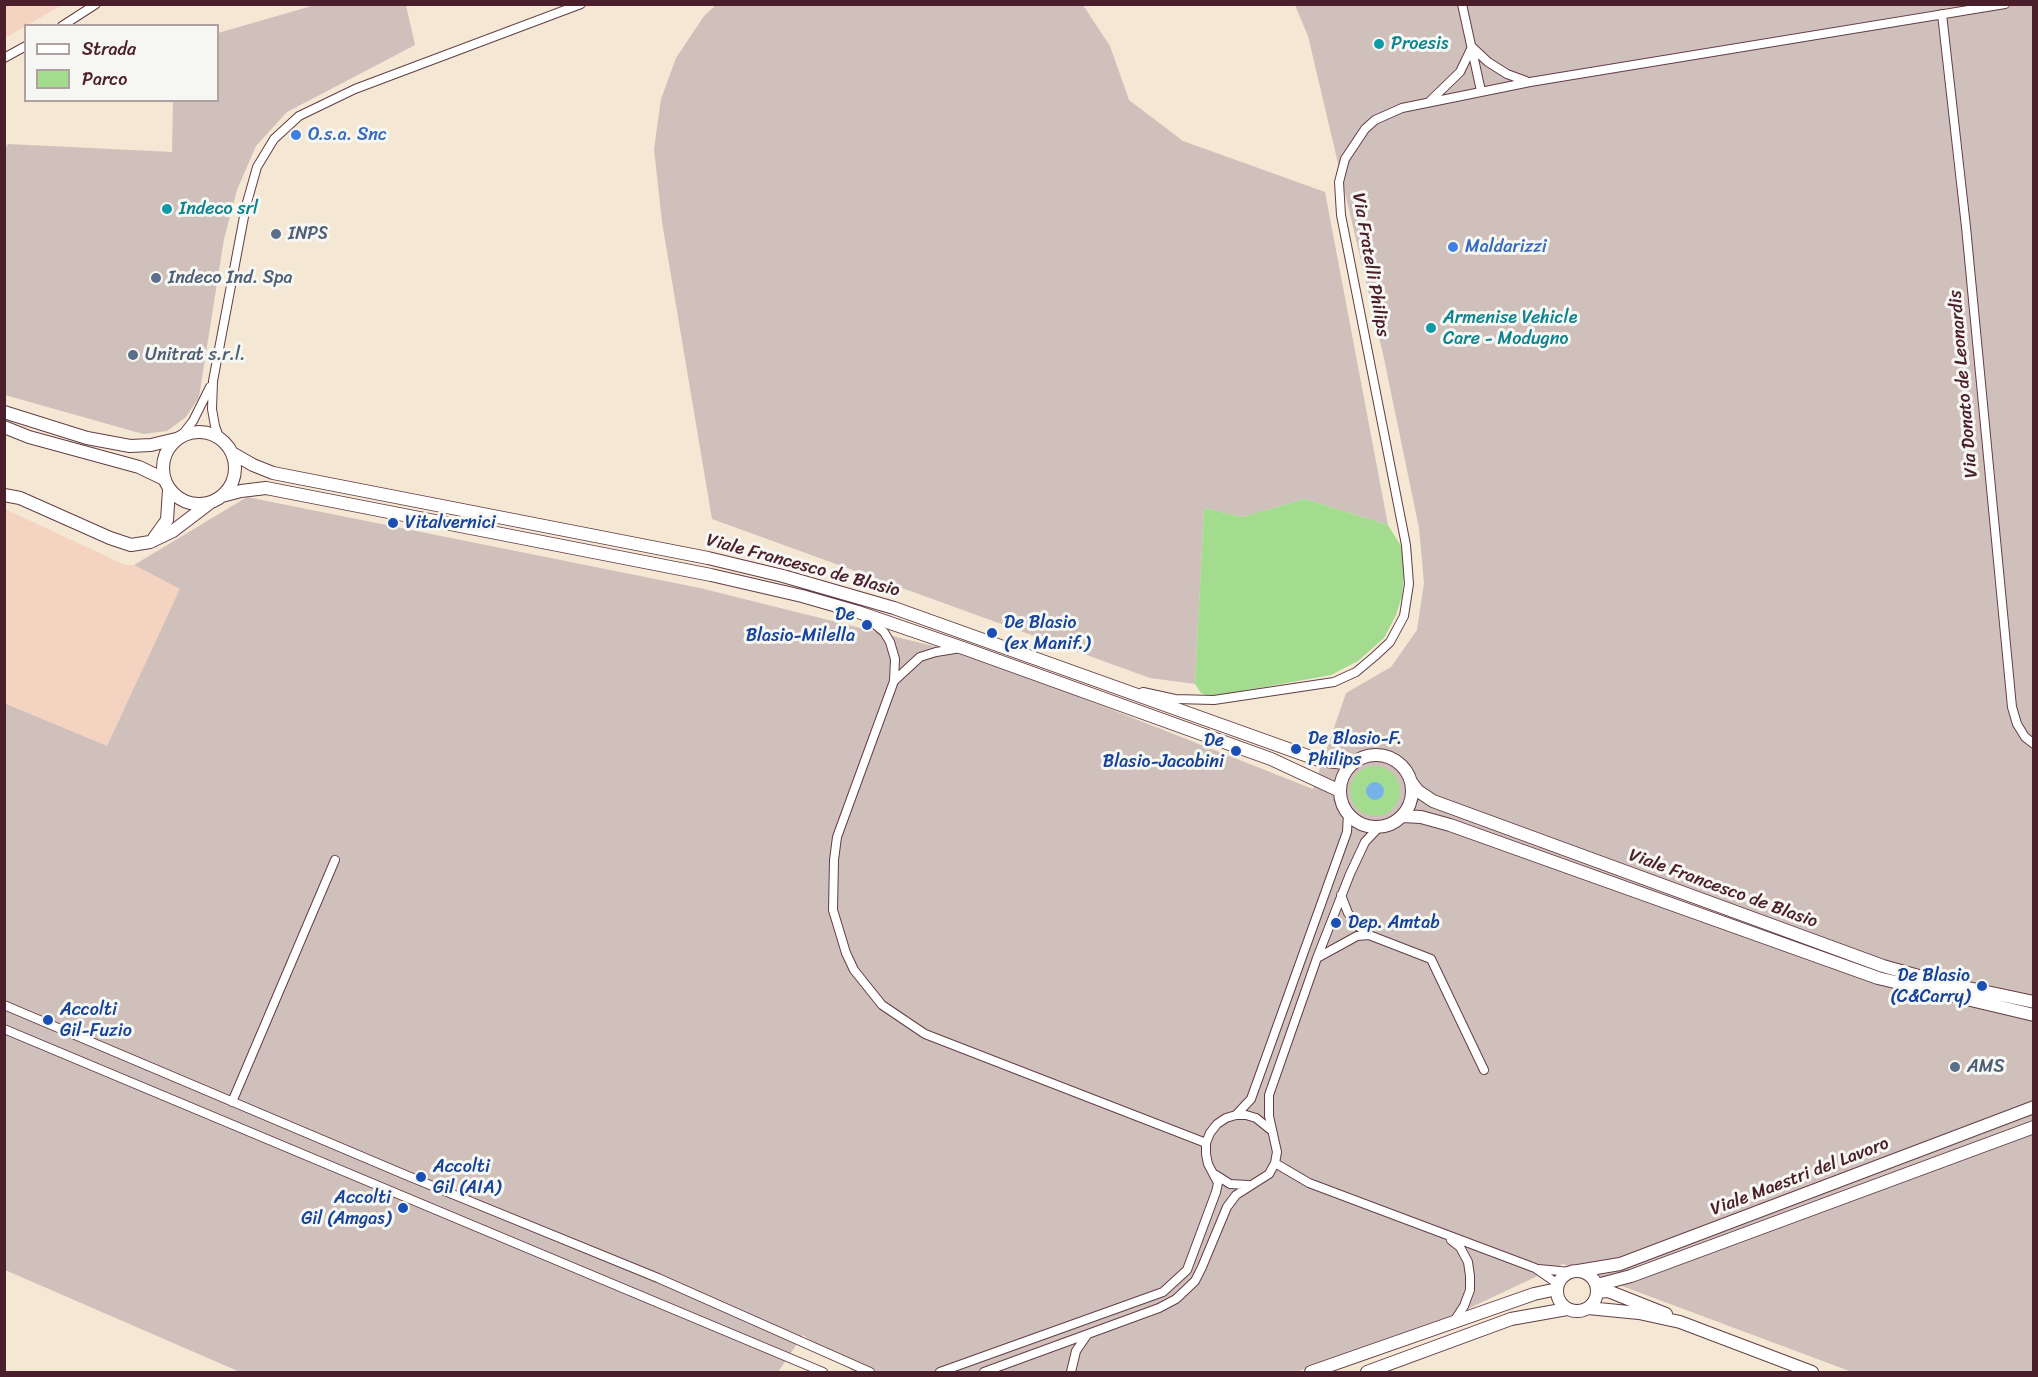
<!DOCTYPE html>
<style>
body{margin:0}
#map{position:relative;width:2038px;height:1377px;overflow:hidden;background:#f4e7d3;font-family:Sriracha,sans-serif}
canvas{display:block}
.frame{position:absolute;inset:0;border:6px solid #4a1f2b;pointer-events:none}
.legend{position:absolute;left:24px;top:24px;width:195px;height:78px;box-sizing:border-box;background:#f6f6f2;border:2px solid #b1a0a2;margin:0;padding:8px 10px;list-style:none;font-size:18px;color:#4a1f2b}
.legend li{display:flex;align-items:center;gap:12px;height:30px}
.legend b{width:30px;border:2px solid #b1a0a2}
</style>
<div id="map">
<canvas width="2038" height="1377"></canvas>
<div class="frame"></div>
<ul class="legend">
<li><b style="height:8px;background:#fff"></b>Strada</li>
<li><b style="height:16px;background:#a3dc8f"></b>Parco</li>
</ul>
</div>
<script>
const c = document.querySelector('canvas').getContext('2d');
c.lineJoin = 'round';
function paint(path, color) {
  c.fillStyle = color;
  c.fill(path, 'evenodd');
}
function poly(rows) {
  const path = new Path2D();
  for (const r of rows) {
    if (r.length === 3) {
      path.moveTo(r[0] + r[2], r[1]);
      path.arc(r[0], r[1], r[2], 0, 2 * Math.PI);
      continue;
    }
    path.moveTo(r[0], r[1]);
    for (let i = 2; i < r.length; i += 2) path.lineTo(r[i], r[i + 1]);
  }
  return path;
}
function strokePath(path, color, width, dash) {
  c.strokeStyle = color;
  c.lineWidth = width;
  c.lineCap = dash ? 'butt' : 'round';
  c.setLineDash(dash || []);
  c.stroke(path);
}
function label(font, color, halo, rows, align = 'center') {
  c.font = font + ' Sriracha,sans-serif';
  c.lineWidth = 6;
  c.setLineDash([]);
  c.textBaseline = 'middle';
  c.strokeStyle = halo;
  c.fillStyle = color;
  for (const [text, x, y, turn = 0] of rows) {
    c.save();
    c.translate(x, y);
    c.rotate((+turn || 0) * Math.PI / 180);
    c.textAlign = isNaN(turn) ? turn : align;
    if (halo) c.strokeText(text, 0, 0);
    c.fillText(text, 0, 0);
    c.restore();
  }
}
const built = poly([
 [5,4,62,4,62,5,5,38],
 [5,509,125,565,134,565,181,589,107,747,5,703]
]);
const industrial = poly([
 [315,5,406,5,415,45,287,112,256,146,237,190,224,239,199,397,186,417,167,431,143,434,5,395,4,151,8,144,172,152,173,101,218,100,218,33],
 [716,5,1083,5,1110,46,1129,100,1183,141,1325,192,1388,525,1305,499,1242,517,1204,508,1195,684,1150,678,712,519,662,222,654,149,661,99,676,58,704,16],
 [1295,5,2033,5,2033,1372,1852,1372,1563,1264,1459,1313,1296,1372,854,1372,803,1335,778,1372,240,1372,5,1270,4,703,107,746,180,589,134,565,247,497,700,588,981,658,1313,789,1346,693,1391,667,1417,630,1424,583,1419,528,1383,354,1308,36]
]);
const green = poly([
 [1305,499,1388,525,1401,546,1404,573,1402,596,1396,615,1384,638,1358,661,1331,675,1237,692,1209,696,1201,693,1195,684,1204,508,1242,517],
 [1375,791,25]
]);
const water = poly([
 [1375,791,9]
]);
const street = poly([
 [1462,4,1481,91],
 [1942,14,1966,227,2012,707,2017,724,2025,737,2034,744],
 [62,26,96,4],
 [4,58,26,46],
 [1430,101,1460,72,1472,47,1488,62,1507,74,1526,81],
 [182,435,193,421,210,387],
 [219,437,215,426,212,409,213,381,246,206,257,167,274,139,299,116,355,89,581,4],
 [868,619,884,632,890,642,895,659,894,681,837,837,834,860,833,910,846,953,854,970,882,1005,925,1034,1206,1143],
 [894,681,920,657,936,652,961,648],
 [1143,692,1175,699,1214,700,1334,682,1356,672,1375,656,1390,642,1404,616,1409,584,1406,545,1341,215,1339,182,1345,159,1365,129,1375,120,1402,108,1530,82,2005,4],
 [1341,895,1348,913,1359,927,1369,935,1431,959,1484,1070],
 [1317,958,1357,936,1369,935],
 [4,1005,408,1176,658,1278,870,1372],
 [4,1029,823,1372],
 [232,1102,335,860],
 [1236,1115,1251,1099,1347,832,1348,814],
 [1275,1163,1309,1183,1535,1268,1558,1284],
 [1216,1175,1230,1184,1248,1185],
 [1451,1240,1460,1247,1468,1262,1470,1276,1470,1290,1464,1306,1453,1323],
 [1538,1269,1571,1272],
 [940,1372,1163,1292,1187,1270,1216,1192,1218,1183,1208,1164,1206,1154,1206,1143,1210,1133,1217,1124,1226,1118,1236,1115,1246,1115,1256,1118,1271,1130],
 [984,1372,1159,1308,1176,1299,1195,1281,1202,1267,1227,1207,1236,1195,1269,1174,1275,1163,1277,1152,1269,1116,1269,1095,1317,958,1350,874,1365,842,1379,827],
 [1071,1372,1076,1351,1087,1335]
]);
const secondary = poly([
 [4,412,87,438,130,446,151,445,176,439],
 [4,427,29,437,139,467,164,479],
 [199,468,36],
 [232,453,253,465,273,473,708,558,783,576,894,608,1319,760,1352,764],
 [4,495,20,498,110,538,131,545,150,542,173,531,211,502],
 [222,496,241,491,266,488,711,575,802,596,858,612,963,648,1271,759,1340,791],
 [154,538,167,520,169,490],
 [1376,791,36],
 [1411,782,1418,791,1433,801,1883,966,1940,982,2034,1002],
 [1402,816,1421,817,1450,825,1878,978,2034,1015],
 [1577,1291,20],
 [1578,1271,1620,1264,2034,1107],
 [1597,1285,1631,1276,2034,1127],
 [1597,1292,1608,1291,1666,1314],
 [1588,1308,1639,1313,1680,1322,1812,1372],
 [1311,1372,1534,1294,1557,1289],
 [1367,1372,1511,1319,1567,1309]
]);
const markers = [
 [1379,44,6,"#0f9aa8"],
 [296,135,6,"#3f7fe0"],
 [167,209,6,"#0f9aa8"],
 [276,234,6,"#5c6f8a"],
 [1453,247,6,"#3f7fe0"],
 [156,278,6,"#5c6f8a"],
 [1431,328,6,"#0f9aa8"],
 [133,355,6,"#5c6f8a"],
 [393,523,6,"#1a4fb4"],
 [867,625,6,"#1a4fb4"],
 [992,633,6,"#1a4fb4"],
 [1296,749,6,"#1a4fb4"],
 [1236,751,6,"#1a4fb4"],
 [1336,923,6,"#1a4fb4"],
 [1982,986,6,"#1a4fb4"],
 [48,1020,6,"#1a4fb4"],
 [1955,1067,6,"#5c6f8a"],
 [421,1177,6,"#1a4fb4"],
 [403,1208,6,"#1a4fb4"]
];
const cultureNames = [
 ["Proesis",1391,44],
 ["Indeco srl",179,209],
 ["Armenise Vehicle",1443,318],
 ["Care - Modugno",1443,339]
];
const shopNames = [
 ["O.s.a. Snc",308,135],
 ["Maldarizzi",1465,247]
];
const serviceNames = [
 ["INPS",288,234],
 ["Indeco Ind. Spa",168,278],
 ["Unitrat s.r.l.",145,355],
 ["AMS",1967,1067]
];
const streetNames = [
 ["Via Fratelli Philips",1370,265,80],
 ["Via Donato de Leonardis",1964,384,-95],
 ["Viale Francesco de Blasio",803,566,15],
 ["Viale Francesco de Blasio",1723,889,20],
 ["Viale Maestri del Lavoro",1800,1177,-21]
];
const transitNames = [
 ["Vitalvernici",405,523],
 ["De",855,615,"right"],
 ["Blasio-Milella",855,636,"right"],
 ["De Blasio",1004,623],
 ["(ex Manif.)",1004,644],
 ["De Blasio-F.",1308,739],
 ["Philips",1308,760],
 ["De",1224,741,"right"],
 ["Blasio-Jacobini",1224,762,"right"],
 ["Dep. Amtab",1348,923],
 ["De Blasio",1970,976,"right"],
 ["(C&Carry)",1970,997,"right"],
 ["Accolti",60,1010],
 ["Gil-Fuzio",60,1031],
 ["Accolti",433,1167],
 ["Gil (AIA)",433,1188],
 ["Accolti",391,1198,"right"],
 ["Gil (Amgas)",391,1219,"right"]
];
paint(built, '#f4d3c0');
paint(industrial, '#d0c0bc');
paint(green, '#a3dc8f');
paint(water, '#77b3e9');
strokePath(street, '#643d44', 10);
strokePath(secondary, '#643d44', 14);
strokePath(street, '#fff', 8);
strokePath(secondary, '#fff', 12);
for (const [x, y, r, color] of markers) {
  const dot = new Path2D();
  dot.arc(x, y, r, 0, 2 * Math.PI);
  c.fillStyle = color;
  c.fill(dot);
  strokePath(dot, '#f6f6f2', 2);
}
label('18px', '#0d838f', '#f6f6f2', cultureNames, 'left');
label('18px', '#366cbe', '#f6f6f2', shopNames, 'left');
label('18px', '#4e5e75', '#f6f6f2', serviceNames, 'left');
label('18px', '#4a1f2b', '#f6f6f2', streetNames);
label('18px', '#164399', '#f6f6f2', transitNames, 'left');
</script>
